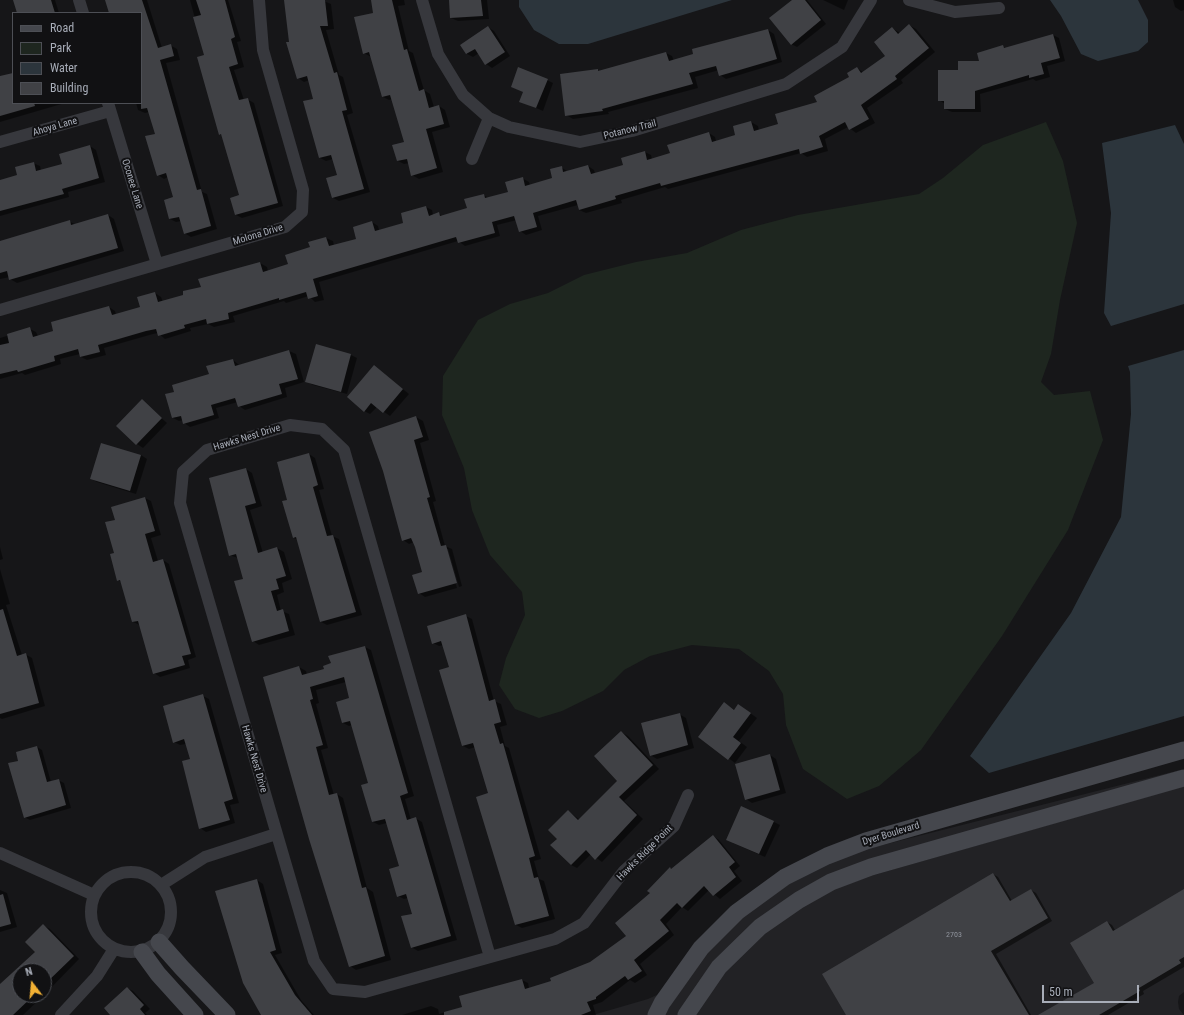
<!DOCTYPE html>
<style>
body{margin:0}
#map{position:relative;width:1184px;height:1015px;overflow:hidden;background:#161618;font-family:"Roboto Condensed",sans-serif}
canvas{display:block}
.legend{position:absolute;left:12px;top:12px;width:130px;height:92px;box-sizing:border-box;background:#111113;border:1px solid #4d4f55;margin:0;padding:5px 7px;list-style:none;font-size:12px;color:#a8adb8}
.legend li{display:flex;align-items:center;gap:8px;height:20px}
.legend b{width:20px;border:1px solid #4d4f55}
.north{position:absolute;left:12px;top:963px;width:40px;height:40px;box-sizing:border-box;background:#111113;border:1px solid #4d4f55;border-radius:50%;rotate:344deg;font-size:11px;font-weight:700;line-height:16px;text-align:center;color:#a8adb8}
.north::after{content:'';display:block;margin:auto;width:14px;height:18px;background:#f2b134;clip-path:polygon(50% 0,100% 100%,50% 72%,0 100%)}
.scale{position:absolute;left:1042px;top:985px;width:97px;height:18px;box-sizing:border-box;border:2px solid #a8adb8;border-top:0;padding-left:5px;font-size:12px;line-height:14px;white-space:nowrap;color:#a8adb8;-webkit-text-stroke:3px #111113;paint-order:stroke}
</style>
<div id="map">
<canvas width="1184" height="1015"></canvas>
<ul class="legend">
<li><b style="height:5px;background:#45474d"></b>Road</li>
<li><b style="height:11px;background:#1e261f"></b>Park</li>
<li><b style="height:11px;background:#2c353c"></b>Water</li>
<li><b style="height:11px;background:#404145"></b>Building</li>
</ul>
<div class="north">N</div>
<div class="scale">50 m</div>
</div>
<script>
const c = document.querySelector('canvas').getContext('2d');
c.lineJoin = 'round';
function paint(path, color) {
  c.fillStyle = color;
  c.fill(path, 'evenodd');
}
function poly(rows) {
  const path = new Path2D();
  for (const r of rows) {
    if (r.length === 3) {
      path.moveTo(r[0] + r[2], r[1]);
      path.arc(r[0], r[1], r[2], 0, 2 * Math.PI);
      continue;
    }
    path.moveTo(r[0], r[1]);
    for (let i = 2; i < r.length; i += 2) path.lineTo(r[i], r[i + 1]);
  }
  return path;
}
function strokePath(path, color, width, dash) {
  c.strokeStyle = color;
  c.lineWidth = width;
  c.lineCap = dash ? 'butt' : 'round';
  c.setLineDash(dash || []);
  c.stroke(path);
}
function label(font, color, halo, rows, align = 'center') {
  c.font = font + ' "Roboto Condensed",sans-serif';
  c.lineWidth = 4;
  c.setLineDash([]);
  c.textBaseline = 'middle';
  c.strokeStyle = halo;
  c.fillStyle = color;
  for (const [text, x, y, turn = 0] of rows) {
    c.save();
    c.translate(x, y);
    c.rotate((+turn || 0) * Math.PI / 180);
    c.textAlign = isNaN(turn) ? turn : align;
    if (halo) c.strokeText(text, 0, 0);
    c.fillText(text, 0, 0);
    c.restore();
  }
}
const built = poly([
 [1184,769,795,894,678,1015,664,1015,706,954,741,918,789,884,830,862,867,849],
 [1184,786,1184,992,1179,996,1178,1002,1179,1009,1184,1015,694,1015,724,972,764,933,802,907,834,889,874,875],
 [659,994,649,1015,593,1015,648,999]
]);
const green = poly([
 [1046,122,1063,161,1077,223,1060,300,1051,354,1041,382,1054,395,1090,391,1103,440,1068,530,1002,636,921,750,879,786,847,799,803,769,786,725,783,694,769,671,739,649,692,645,650,656,624,670,603,691,562,711,539,718,515,709,499,685,506,658,525,615,522,592,490,555,472,510,464,468,442,415,443,376,478,320,510,304,548,293,584,275,636,262,687,253,741,230,798,215,919,194,943,178,983,145]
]);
const water = poly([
 [519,0,732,0,588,44,559,44,534,30,519,7],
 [1050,0,1138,0,1148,20,1148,42,1138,51,1098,61,1081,54,1061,16],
 [1175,125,1184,144,1184,304,1111,326,1104,313,1111,213,1102,143],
 [1184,350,1184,716,989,773,970,756,1071,613,1121,517,1131,414,1130,372,1128,366]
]);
const shadow = poly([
 [14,0,55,0,59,13,18,13],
 [106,0,147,0,162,48,170,45,177,49,180,60,166,63,202,192,207,194,217,229,191,237,184,233,181,221,176,222,170,219,174,198,168,177,164,179,158,175,156,134,149,112,145,113,138,110,136,103,141,103,141,13,110,13],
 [190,0,228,0,241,41,237,42,244,67,234,70,244,100,247,99,254,103,283,206,242,218,236,215,240,196,222,135,219,134,205,56],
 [285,0,321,0,331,4,334,29,326,30,339,75,343,77,353,113,347,115,370,192,339,201,333,198,338,176,333,159,326,161,320,158,314,99,309,80,304,82,298,78,290,42],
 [372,0,404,0,405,5,398,6,409,51,413,53,424,90,430,94,434,107,439,106,445,110,450,127,432,132,443,172,419,179,412,175,409,163,404,164,398,161,405,142,393,99,389,100,383,97,371,57,364,53,374,13],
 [450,0,487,0,489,19,458,21,451,18],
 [794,0,807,0,826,24,797,47,791,44],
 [823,0,848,0,844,10],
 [1173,0,1184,0,1184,10,1181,11,1175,7],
 [909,25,916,29,935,52,901,80,903,83,867,108,875,123,856,133,848,127,825,139,828,151,807,157,801,153,668,189,665,187,621,200,622,203,586,213,579,210,578,205,538,216,542,230,526,235,520,231,517,220,497,225,500,236,465,246,458,241,319,282,324,300,315,302,309,296,286,303,284,301,233,316,235,322,214,327,208,324,190,328,191,331,165,339,158,333,153,334,104,348,106,355,87,360,81,357,80,354,60,359,61,364,25,375,22,373,0,379,0,338,30,329,36,332,38,336,54,332,109,307,115,311,116,315,141,308,155,293,161,297,163,302,185,295,202,287,200,280,260,263,267,267,268,271,290,265,311,248,310,243,326,238,333,241,334,246,358,239,372,222,378,226,379,230,405,223,426,207,432,210,433,215,439,214,443,216,468,209,483,195,489,198,509,193,522,178,529,182,530,185,553,179,561,167,568,172,588,166,594,170,595,174,624,166,645,152,651,155,652,159,671,154,709,133,715,137,716,141,736,135,751,122,758,126,759,131,779,125,819,103,851,77,857,68,864,73,887,56,892,28,900,33],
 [488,27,494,31,510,56,492,68,486,64,479,53,473,57,467,54,461,45],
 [768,30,774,34,782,62,726,79,720,75,719,70,695,77,698,88,608,112,609,114,573,119,566,115,597,70,600,72,666,53,672,56,674,61],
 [1053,35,1059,38,1065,61,1047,66,1050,77,1036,81,1033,79,980,94,981,112,952,112,945,109,945,104,939,100,959,71,981,62,1003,47,1006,48],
 [13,74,13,103,65,103,0,122,0,77],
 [547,80,553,83,543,111,520,101,524,92,512,87],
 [90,146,96,150,105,182,68,192,69,197,0,216,0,181,18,176,33,163,40,166,41,171,63,164],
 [108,215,114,219,124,251,17,283,10,279,10,277,0,279,0,243,69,221,76,225],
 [289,351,296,354,304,382,285,388,287,397,245,410,239,406,238,402,216,408,219,418,190,427,184,423,183,420,179,421,173,418,175,393,210,375,233,360,239,365],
 [351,355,357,358,347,394,313,385,307,382],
 [374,366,409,394,390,416,377,407,370,414,364,411],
 [142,401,167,423,143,448,137,444],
 [416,417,423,421,429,440,420,443,436,501,433,502,445,546,452,549,462,586,459,587,448,549,446,549,457,588,425,597,419,593,424,573,414,542,409,544,403,540],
 [309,454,315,458,324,489,319,490,332,536,339,539,362,615,327,625,321,622,298,540,294,538,289,501],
 [141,455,147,459,136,494,97,482,91,479],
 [246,469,252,473,262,506,250,510,263,553,277,548,284,552,292,579,282,583,284,592,277,595,281,611,289,614,295,635,259,645,253,641,245,580,238,558,229,555],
 [145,498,151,501,161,535,151,538,158,561,163,560,169,564,196,657,188,660,190,668,160,677,154,673,140,625,133,622,121,582,118,580,115,554,116,520,112,507],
 [0,547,3,559,0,560],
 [0,569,10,604,6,605,22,655,25,654,32,658,45,706,2,719,0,718],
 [466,616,472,619,494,701,501,704,507,725,500,727,505,746,509,748,541,859,534,861,539,879,544,881,555,919,522,928,516,925,502,877,489,794,476,747,469,749,463,746,450,668,444,645,439,646,433,643],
 [365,647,371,650,414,796,405,799,411,820,415,818,422,822,457,940,418,951,411,947,413,914,408,898,404,899,398,896,400,867,387,823,379,825,373,822,369,784,352,725,349,726,343,723,351,699,346,682,316,690,319,703,316,704,328,748,321,750,334,795,337,794,343,798,367,888,373,892,391,960,356,970,350,966,299,667,306,671,307,675,325,670],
 [203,696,209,699,239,803,230,805,235,823,206,832,200,828,191,760,186,744,180,745,174,742],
 [725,704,735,710,739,705,757,718,739,741,747,747,735,763,699,736],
 [679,714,686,718,694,748,657,759,650,755],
 [621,732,628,736,659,769,624,801,643,819,602,862,591,854,577,868,571,865,558,839,568,811,580,820,618,781],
 [37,747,42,750,51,782,58,780,64,783,71,808,30,820,24,817,19,761],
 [770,755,776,759,786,793,752,803,746,799],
 [774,822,780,825,765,857,733,843],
 [713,836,719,840,740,866,734,871,742,881,720,899,709,890,688,911,682,907,666,924,674,935,640,964,647,975,635,983,630,980,602,1002,593,1005,596,1015,402,1015,431,1006,438,1009,439,1014,463,1007,522,980,528,983,529,988,552,982,591,963,628,936,651,894,670,868,672,870],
 [993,874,998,877,1012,901,1031,890,1036,893,1052,921,996,954,1031,1015,847,1015],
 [257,880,263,884,282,953,275,955,301,1000,314,1015,262,1015],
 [0,890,7,893,17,927,0,932],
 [1184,890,1184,967,1143,991,1144,994,1108,1015,1040,1015,1095,983,1107,922,1112,925,1115,930],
 [44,926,50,929,79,959,44,995,44,971,20,971,20,995,44,995,23,1015,0,1015,0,987,36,952],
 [127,988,133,991,150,1009,145,1013,147,1015,112,1015]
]);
const building = poly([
 [13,0,51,0,55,13,17,13],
 [105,0,142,0,158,48,171,44,174,56,160,60,197,190,201,189,211,226,184,234,179,217,169,219,164,200,173,197,166,173,157,176,145,136,155,134,147,108,141,109,141,13,109,13],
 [196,0,225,0,235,37,231,39,238,64,229,67,239,100,248,98,278,203,235,215,230,198,239,195,221,134,219,135,197,57,204,55,193,17,201,15],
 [284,0,325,0,328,26,320,26,334,73,337,72,347,110,342,111,364,189,332,198,326,178,337,175,331,155,319,158,303,101,313,99,307,76,297,79,286,42,289,42],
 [371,0,392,0,404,50,407,49,419,91,424,89,429,108,439,105,444,124,426,129,437,168,411,176,407,159,397,161,392,145,404,142,390,95,382,97,369,52,363,54,354,17,373,13],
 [449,0,481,0,483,16,450,18],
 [792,0,805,0,821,20,791,45,769,18],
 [909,24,929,48,895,76,897,79,861,105,869,119,849,130,845,122,819,136,823,147,800,154,799,149,661,186,660,183,615,196,616,199,579,210,576,200,533,213,537,227,519,232,514,216,492,222,495,233,458,243,456,237,313,279,318,296,308,299,306,292,279,300,279,298,228,313,229,319,207,324,206,319,184,325,185,328,158,336,156,329,146,331,98,345,100,352,80,357,78,349,54,356,55,361,18,372,17,370,0,374,0,345,9,343,7,334,30,327,33,337,53,331,51,322,109,306,112,315,140,307,137,297,155,292,158,302,183,295,183,291,201,287,198,279,260,262,263,272,288,264,285,255,310,247,308,242,326,237,329,246,356,239,353,227,372,221,375,231,403,223,401,213,426,206,429,216,439,212,440,216,467,208,464,199,484,194,485,198,508,192,505,182,523,177,525,186,552,178,550,169,562,166,563,172,588,165,591,174,623,165,621,158,645,151,647,160,670,153,667,145,709,132,712,142,735,135,733,126,751,121,754,131,778,124,775,114,817,102,814,96,849,77,847,73,857,67,861,73,885,56,874,42,892,27,898,34],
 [488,26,505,52,485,65,475,49,466,54,460,45],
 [768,29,777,59,719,76,716,66,689,73,693,84,602,109,603,111,565,116,560,74,598,69,598,71,666,52,669,61,693,54,692,49],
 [1053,34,1060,58,1041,63,1044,74,1029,78,1029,75,975,91,975,109,944,109,944,101,938,101,938,70,958,70,958,61,979,61,977,53,1003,45,1004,48],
 [518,67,548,79,536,108,519,102,523,92,511,87],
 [13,73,13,103,34,103,35,106,0,116,0,76],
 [90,145,99,178,62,189,64,194,0,211,0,180,17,175,15,167,34,162,36,171,62,164,59,154],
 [108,214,118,248,9,280,7,271,0,273,0,241,70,220,71,225],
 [316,344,351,354,341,392,305,382],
 [289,350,298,379,279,384,282,394,238,407,235,398,211,405,214,415,183,424,181,416,172,418,165,394,174,392,172,385,209,374,206,366,233,359,235,366],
 [374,365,403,389,383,413,371,403,364,412,347,397],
 [142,399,162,418,136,445,116,426],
 [416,416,423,437,414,440,430,497,427,498,441,546,446,545,457,583,418,594,412,575,422,572,415,547,411,538,402,541,383,471,369,432],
 [101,443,141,455,130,491,90,479],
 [309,453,318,485,313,487,327,536,333,535,356,612,320,622,296,537,293,538,282,501,287,500,277,462],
 [246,468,256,503,245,506,258,553,277,547,286,576,276,579,279,589,271,591,277,611,283,609,289,631,252,642,234,581,243,579,236,554,229,556,209,478],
 [145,497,155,531,145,534,153,562,163,559,191,654,182,656,185,665,153,674,138,621,132,622,120,580,117,581,110,554,114,553,105,522,115,520,111,507],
 [3,609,17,656,26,653,39,703,0,714,0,610],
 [466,614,489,701,495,699,501,722,494,724,500,744,503,743,535,856,529,858,534,878,538,877,549,916,515,925,476,797,488,793,473,743,462,746,439,670,449,667,441,641,432,644,427,626],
 [365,646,408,793,400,796,407,820,416,817,451,936,411,948,401,916,412,914,406,894,397,897,389,869,399,866,385,819,372,822,361,785,368,783,350,721,342,723,336,702,349,698,344,677,310,687,313,699,310,700,323,745,316,747,329,795,337,793,362,888,366,887,385,956,349,967,309,839,263,677,299,666,302,675,324,669,323,666,331,663,328,656],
 [203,694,233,799,224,802,230,820,199,829,182,761,190,759,184,739,173,743,163,706],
 [724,702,734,710,738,704,751,713,733,737,741,743,728,760,698,737],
 [680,713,688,745,650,756,641,723],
 [621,731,653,765,619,797,637,815,595,860,586,850,571,865,550,845,557,839,548,830,568,810,578,820,617,781,594,756],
 [37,746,47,782,59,779,66,805,24,818,8,763,18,761,16,752],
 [770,754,780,790,745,800,735,764],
 [741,806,774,821,759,854,726,840],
 [713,835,735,862,729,867,736,877,713,896,704,886,682,908,677,903,660,920,669,931,634,960,642,971,628,980,625,976,596,997,596,999,587,1002,591,1011,581,1015,444,1015,444,1012,462,1007,459,996,522,979,525,989,551,981,550,978,590,962,626,936,615,923,650,893,647,891,670,867,671,869],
 [993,873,1010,901,1031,889,1048,918,991,951,1029,1015,846,1015,822,974],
 [257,879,276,950,270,952,295,995,312,1015,261,1015,243,983,215,891],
 [1184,889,1184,957,1179,960,1181,963,1139,988,1140,991,1099,1015,1038,1015,1094,983,1070,943,1107,921,1113,931],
 [3,894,11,924,0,927,0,895],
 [43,924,74,956,44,985,44,971,20,971,20,995,34,995,13,1015,0,1015,0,984,35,952,25,942],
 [127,987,144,1005,140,1009,145,1015,110,1015,104,1008]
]);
const street = poly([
 [79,0,83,13],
 [422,0,438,54,463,95,489,118,509,127,580,142,632,131,786,84,842,47,871,0],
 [909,0,955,12,999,8],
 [108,103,157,264],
 [0,142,110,111],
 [472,159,489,118],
 [0,310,285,227,302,212,303,190,263,50,259,0],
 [0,853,94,895],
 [131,912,40],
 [161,885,205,857,276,834],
 [490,957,344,450,322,429,290,425,207,450,183,472,180,503,314,961,333,989,365,992,555,939,584,923,624,871,674,826,688,795],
 [61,1015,97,976,114,949]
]);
const secondary = poly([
 [159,942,182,968,227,1015],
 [142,952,158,974,195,1015],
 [656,1015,662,1003,701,948,737,912,785,877,827,856,866,841,1184,750],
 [686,1015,719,967,760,927,799,900,831,882,871,867,1184,778]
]);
const numberNames = [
 ["2703",954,935]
];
const streetNames = [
 ["Ahoya Lane",55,127,-16],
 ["Potanow Trail",630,130,-14],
 ["Oconee Lane",132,184,73],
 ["Molona Drive",258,235,-17],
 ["Hawks Nest Drive",247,438,-17],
 ["Hawks Nest Drive",254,759,74],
 ["Dyer Boulevard",891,834,-17],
 ["Hawks Ridge Point",645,853,-45]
];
paint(built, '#222225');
paint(green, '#1e261f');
paint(water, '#2c353c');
paint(shadow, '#0007');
paint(building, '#404145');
strokePath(street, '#37383d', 12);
strokePath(secondary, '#45474d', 17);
label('8px', '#8e929b', null, numberNames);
label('10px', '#a8adb8', '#111113', streetNames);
</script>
